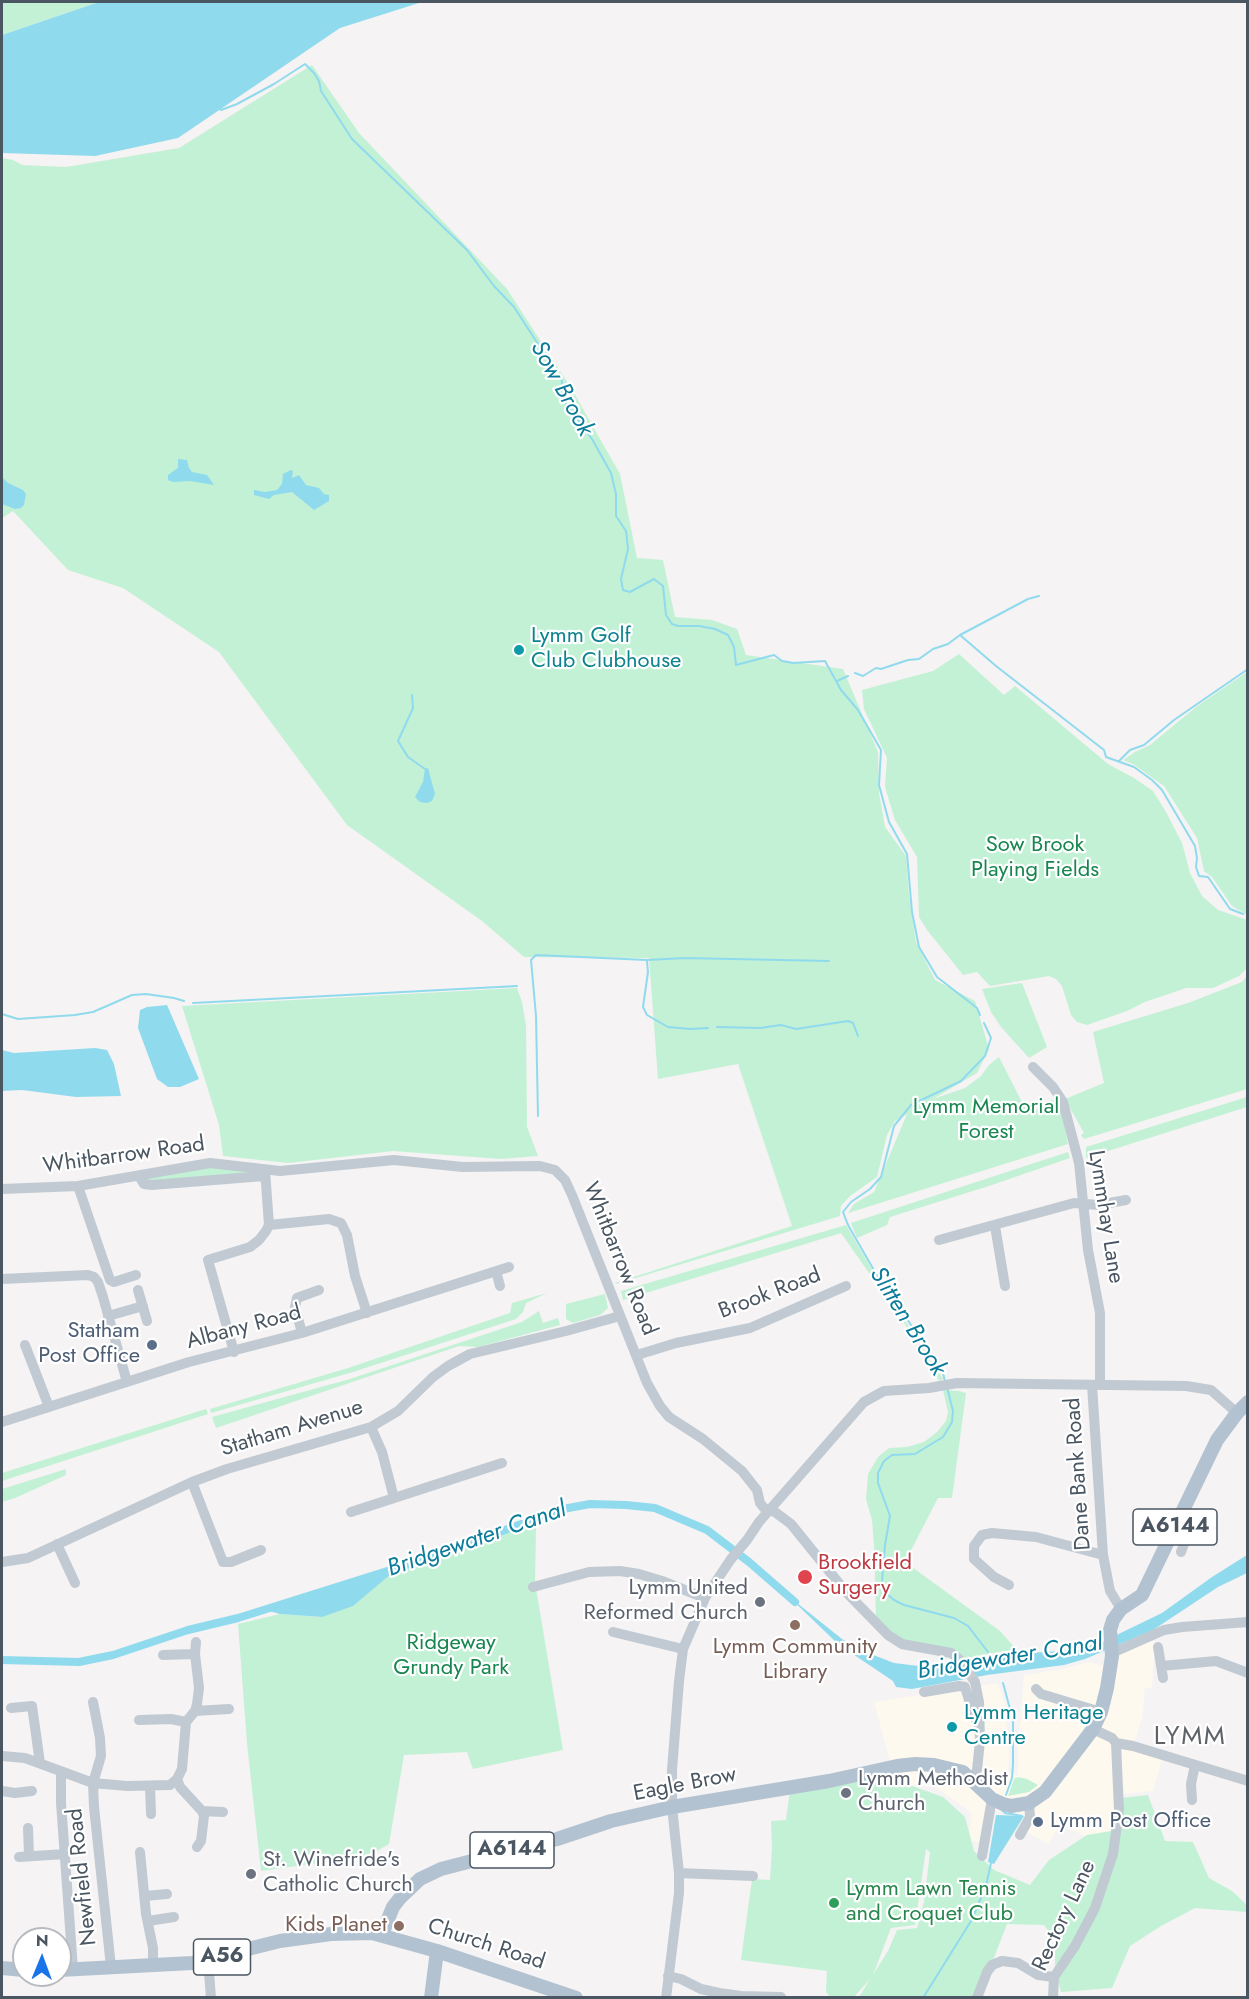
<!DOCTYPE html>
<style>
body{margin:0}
#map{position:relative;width:1249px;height:1999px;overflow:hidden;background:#f5f3f3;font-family:Jost,sans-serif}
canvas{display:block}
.frame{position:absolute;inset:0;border:3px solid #4a5661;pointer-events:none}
.north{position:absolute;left:12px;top:1927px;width:60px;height:60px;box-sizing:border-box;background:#fff;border:2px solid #b7bbc0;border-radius:50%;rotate:1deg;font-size:16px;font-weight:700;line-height:24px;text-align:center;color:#4a5661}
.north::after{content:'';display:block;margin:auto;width:21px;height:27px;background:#1a73e8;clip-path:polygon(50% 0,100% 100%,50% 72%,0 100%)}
</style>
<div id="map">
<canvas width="1249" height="1999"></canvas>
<div class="frame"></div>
<div class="north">N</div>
</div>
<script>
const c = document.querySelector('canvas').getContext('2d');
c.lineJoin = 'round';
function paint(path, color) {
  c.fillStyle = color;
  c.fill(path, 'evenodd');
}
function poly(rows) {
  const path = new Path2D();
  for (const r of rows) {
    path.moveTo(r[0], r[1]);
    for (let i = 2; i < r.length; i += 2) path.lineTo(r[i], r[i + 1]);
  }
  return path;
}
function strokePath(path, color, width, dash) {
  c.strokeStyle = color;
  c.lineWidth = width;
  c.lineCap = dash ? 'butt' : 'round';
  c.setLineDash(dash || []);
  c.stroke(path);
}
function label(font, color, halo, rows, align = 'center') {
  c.font = font + ' Jost,sans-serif';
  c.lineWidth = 4.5;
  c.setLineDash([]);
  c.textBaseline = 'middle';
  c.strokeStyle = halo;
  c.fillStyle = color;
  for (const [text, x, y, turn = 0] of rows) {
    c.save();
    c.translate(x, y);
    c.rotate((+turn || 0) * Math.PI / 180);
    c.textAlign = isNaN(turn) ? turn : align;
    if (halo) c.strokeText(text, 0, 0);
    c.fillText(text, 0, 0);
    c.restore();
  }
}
const commercial = poly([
 [1144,1639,1155,1641,1152,1688,1145,1688,1142,1718,1133,1746,1163,1755,1153,1791,1116,1795,1115,1825,1108,1848,1061,1824,1048,1844,1019,1827,1025,1815,1004,1810,995,1811,988,1843,968,1840,972,1813,935,1787,909,1785,890,1762,874,1702,998,1683,1005,1705,1009,1754,1008,1774,1018,1775,1018,1748,1024,1675,1062,1669,1088,1662,1108,1667,1117,1651]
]);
const green = poly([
 [2,2,99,2,2,35],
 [312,65,359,133,507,289,571,388,620,474,637,558,663,560,675,617,712,620,737,629,746,655,843,669,878,752,879,793,885,827,906,856,909,896,916,942,935,980,975,1001,989,1049,977,1073,933,1099,965,1088,981,1076,989,1065,999,1057,1028,1114,1056,1098,1061,1107,1068,1144,848,1213,854,1204,874,1192,907,1114,895,1121,887,1135,877,1177,850,1196,841,1206,840,1216,616,1284,615,1283,792,1226,738,1064,658,1079,649,958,524,957,482,921,347,825,219,652,123,588,68,570,13,511,2,518,2,158,13,160,22,165,66,167,179,148],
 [959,654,1004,695,1015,686,1108,764,1134,778,1153,791,1166,812,1182,843,1190,873,1202,896,1218,910,1247,920,1247,968,1239,976,1213,988,1186,988,1145,1002,1127,1011,1087,1025,1077,1022,1071,1015,1062,986,1056,979,1049,976,990,986,977,972,963,975,927,930,919,917,917,857,895,820,885,787,887,758,864,709,862,690,933,671],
 [1247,672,1247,915,1232,906,1212,877,1204,871,1197,838,1164,786,1133,764,1123,760,1135,752,1150,745,1196,707],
 [1247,976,1247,1089,1084,1139,1081,1135,1084,1133,1065,1099,1104,1083,1093,1032,1188,1003,1242,982],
 [1022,983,1047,1047,1029,1058,1001,1027,991,1012,982,989],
 [517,988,522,1002,526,1026,527,1127,538,1156,501,1159,393,1151,288,1163,223,1156,219,1125,182,1006],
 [1247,1097,1247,1107,1086,1158,1086,1147],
 [1068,1152,1070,1158,992,1185,890,1217,887,1225,857,1238,851,1223],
 [191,1166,265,1170,152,1185,139,1176],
 [846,1225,874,1273,943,1379,939,1381,930,1360,841,1233,623,1300,621,1291],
 [547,1293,526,1303,523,1312,516,1319,353,1372,211,1413,210,1409,348,1368,510,1313,512,1303],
 [605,1294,608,1308,600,1315,573,1323,566,1319,566,1304],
 [539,1311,543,1323,558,1318,560,1325,478,1347,459,1346,216,1428,212,1417,350,1379,522,1322],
 [943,1390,959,1391,966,1393,952,1498,938,1498,905,1562,1000,1631,1016,1649,961,1659,903,1643,876,1618,874,1545,872,1520,866,1499,868,1474,878,1457,889,1448,907,1447,924,1442,937,1432,946,1421,948,1412],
 [206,1409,208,1414,2,1481,2,1473],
 [66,1469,66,1475,15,1498,2,1502,2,1489],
 [534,1518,534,1526,536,1526,535,1582,563,1750,473,1769,467,1752,404,1755,389,1844,368,1856,261,1871,247,1743,238,1624,280,1614,322,1617,398,1568,424,1560],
 [883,1772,901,1782,943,1797,965,1817,974,1851,994,1870,1030,1885,1049,1860,1087,1835,1111,1831,1122,1798,1148,1795,1165,1841,1193,1842,1209,1878,1232,1891,1246,1904,1247,1912,1195,1908,1161,1926,1130,1946,1112,1988,1061,1992,1055,1968,1055,1940,1044,1925,1007,1924,993,1960,972,1997,859,1997,870,1979,854,1997,830,1997,826,1992,827,1971,741,1960,752,1879,770,1880,772,1848,771,1821,786,1820,790,1790],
 [926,1849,930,1852,924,1902,917,1928,897,1930,888,1951,873,1975,891,1928,915,1925],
 [1018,1777,1027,1779,1038,1785,1029,1792,1008,1796,1014,1779]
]);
const water = poly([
 [99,2,422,2,340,28,178,138,95,156,2,153,2,35],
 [178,459,187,460,189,468,192,472,207,475,214,485,190,481,173,482,168,480,168,475,178,468],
 [291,470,293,471,292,478,299,475,306,485,319,488,324,494,329,495,329,501,314,510,292,492,274,495,269,499,254,495,254,490,265,492,277,490,282,484,283,474],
 [2,477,8,483,23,490,26,494,24,505,21,508,15,509,2,504],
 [428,768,435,794,432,801,427,803,420,802,415,797,423,782,425,769],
 [167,1005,199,1079,180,1087,168,1087,157,1079,138,1028,140,1010,147,1007],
 [95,1048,107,1050,114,1064,121,1096,76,1097,22,1090,2,1091,2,1050,14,1053],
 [1247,1555,1247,1573,1218,1587,1153,1630,1085,1659,1064,1665,987,1675,912,1689,896,1687,893,1681,838,1644,787,1595,842,1639,863,1651,894,1663,935,1668,1028,1653,1076,1650,1100,1643,1162,1613,1212,1577],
 [398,1568,353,1606,322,1617,280,1614,262,1609,324,1592],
 [996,1815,1024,1816,994,1864,988,1862]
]);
const stream = poly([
 [219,108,221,110,237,104,274,84,305,64,314,73,319,81,321,91,352,139,467,250,494,286,514,307,562,381,561,397,592,439,611,473,616,494,616,516,626,531,628,549,621,579,623,590,630,592,654,579,663,586,666,615,672,624,678,626,699,626,715,629,728,635,734,647,736,665,774,655,782,661,793,663,825,661,841,690,858,710,881,750,879,785,889,822,907,854,912,912,919,947,937,977,977,1008,980,1015],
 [960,635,996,666,1104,750,1106,757,1134,767,1152,780,1162,790,1195,846,1197,858,1196,867,1199,876,1208,877,1230,909,1243,914],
 [855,673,863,676,876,668,881,669,908,660,919,659,933,649,948,644,960,635,1028,599,1039,596],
 [837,681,848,676],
 [412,695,413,708,398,741,408,757,425,769],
 [1119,761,1130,750,1144,745,1174,720,1248,669],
 [647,961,648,972,643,1007,647,1015,668,1027,690,1029,708,1028],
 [193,1003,517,986],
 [2,1014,18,1019,75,1015,93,1012,132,995,146,994,174,998,184,1001],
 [717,1027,760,1028,781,1025,796,1029,848,1021,853,1023,858,1036],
 [538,1116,536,1016,531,960,536,955,647,960,685,958,829,961],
 [945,1382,943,1373,928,1350,875,1272,848,1225,843,1212,851,1202,870,1189,881,1177,894,1126,911,1105,961,1081,985,1056,991,1038,984,1023],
 [947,1387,953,1411,952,1422,943,1437,915,1454,892,1455,884,1461,878,1473,878,1483,890,1516,885,1545,882,1581,887,1594,894,1600,904,1605,954,1618,968,1626,988,1652],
 [1003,1683,1013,1720,1013,1764,1012,1778,1006,1795],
 [1002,1810,1005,1813,1022,1816],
 [923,1998,971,1921,986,1886,991,1863]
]);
const canal = poly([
 [2,1660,79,1662,113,1655,188,1630,238,1618,419,1561,563,1509,590,1504,626,1505,655,1508,707,1530,749,1562,795,1602]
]);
const minorTunnel = poly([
 [960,1660,975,1682]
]);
const minor = poly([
 [1033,1067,1053,1087,1063,1102,1079,1163,1088,1250,1100,1313,1100,1385],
 [139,1176,144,1184,152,1185,264,1176],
 [78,1186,110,1280,114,1282,136,1275],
 [2,1189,78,1186,210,1163,280,1171,394,1160,463,1167,540,1166,555,1170,565,1180,572,1195,647,1383,660,1406,669,1417,703,1439,742,1471,757,1490,760,1503,764,1508,775,1512,791,1524,846,1592,888,1635,902,1644,951,1653,960,1660],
 [269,1225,329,1219,341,1223,347,1235,355,1276,367,1313],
 [995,1226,1005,1286],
 [939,1240,1074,1203,1098,1205,1126,1200],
 [496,1271,500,1286],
 [2,1279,88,1275,94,1277,98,1282,103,1297,127,1382],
 [138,1290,147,1321],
 [108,1316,143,1306],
 [302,1333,295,1307,297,1298,319,1290],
 [25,1345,49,1407],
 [234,1352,208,1260,250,1247,259,1240,266,1231,269,1225,265,1170],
 [637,1355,676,1343,750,1328,846,1286],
 [1092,1385,1103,1555,1110,1591,1121,1609],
 [2,1422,189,1362,302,1333,509,1267],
 [371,1427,382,1452,394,1498],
 [192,1482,223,1562,231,1562,261,1550],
 [351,1512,502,1463],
 [57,1544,75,1583],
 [1181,1552,1187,1536],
 [2,1562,28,1558,192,1482,227,1469,371,1427,398,1411,433,1377,448,1366,470,1354,566,1331,620,1316],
 [1009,1585,994,1577,974,1559,974,1546,982,1535,992,1533,1036,1537,1103,1555],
 [533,1587,589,1572,620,1571,639,1574,662,1581,705,1598],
 [613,1632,683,1649],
 [1158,1647,1163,1678],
 [1112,1653,1164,1630,1182,1627,1248,1622],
 [163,1655,195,1654],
 [1161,1666,1216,1661,1248,1673],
 [1036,1689,1041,1694,1101,1712],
 [924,1692,959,1686,965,1687,974,1716,978,1724],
 [93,1702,100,1738,101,1756,93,1783,94,1807,111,1967],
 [11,1708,32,1706,40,1763],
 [195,1711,229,1709],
 [139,1720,171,1719,186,1722],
 [1093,1729,1112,1738,1116,1743,1133,1746,1248,1781],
 [2,1756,25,1758,93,1783,127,1786,170,1785,177,1779,182,1769,186,1722,195,1711,197,1704,199,1688,195,1654,196,1642],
 [61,1771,61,1803,73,1969],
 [177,1779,180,1787,202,1811,204,1816,201,1841,197,1847],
 [973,1780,977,1770,980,1741,979,1702,975,1682],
 [150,1786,151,1814],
 [2,1791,15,1793,32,1791],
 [1192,1800,1191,1784,1195,1765],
 [202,1811,223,1812],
 [28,1828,29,1856],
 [1020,1835,1030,1817,1029,1803],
 [140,1852,146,1914,153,1948,153,1966],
 [982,1856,992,1799],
 [19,1857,65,1854],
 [679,1873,753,1876],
 [145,1896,167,1894],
 [148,1921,174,1917],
 [208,1960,211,1998],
 [668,1976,681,1979,701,1989,719,1993,741,1996,781,1997],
 [666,1998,679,1893,679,1873,672,1807,672,1770,679,1681,683,1649,705,1598,731,1559,747,1540,759,1522,864,1402,884,1391,929,1388,957,1383,1186,1386,1211,1390,1237,1413],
 [977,1998,987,1972,992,1965,1002,1961,1018,1963,1038,1975,1054,1977],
 [1053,1998,1054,1977,1075,1946,1095,1908,1113,1854,1119,1810,1116,1743]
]);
const major = poly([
 [382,1934,393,1907,400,1898,420,1879,441,1869,557,1839,611,1821,672,1807,829,1781,897,1766,915,1764,934,1765,963,1772,992,1799,1003,1804,1011,1806,1029,1803,1045,1792,1093,1729,1101,1712,1107,1688,1112,1656,1110,1630,1113,1620,1121,1609,1142,1595,1217,1440,1237,1413,1248,1402],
 [2,1968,24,1970],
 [60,1970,192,1963,280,1941,331,1934,372,1933,437,1951,576,1998],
 [431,1998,437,1951]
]);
const markers = [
 [519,650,6,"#0f9aa8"],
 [152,1345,6,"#5c6f8a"],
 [805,1577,8,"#e0444e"],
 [760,1602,6,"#6b7280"],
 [795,1625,6,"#8d6e63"],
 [952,1727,6,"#0f9aa8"],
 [846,1793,6,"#6b7280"],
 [1038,1822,6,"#5c6f8a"],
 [251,1874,6,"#6b7280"],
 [834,1903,6,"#2e9e5b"],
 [399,1926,6,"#8d6e63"]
];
const shields = [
 [1175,1527,84],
 [512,1850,84],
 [222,1957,57]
];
const shieldNames = [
 ["A6144",1175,1527],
 ["A6144",512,1850],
 ["A56",222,1957]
];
const cultureNames = [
 ["Lymm Golf",531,637],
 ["Club Clubhouse",531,662],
 ["Lymm Heritage",964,1714],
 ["Centre",964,1739]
];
const parkNames = [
 ["Sow Brook",1035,846],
 ["Playing Fields",1035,871],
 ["Lymm Memorial",986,1108],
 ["Forest",986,1133],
 ["Ridgeway",451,1644],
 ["Grundy Park",451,1669]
];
const streetNames = [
 ["Whitbarrow Road",124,1156,-8],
 ["Lymmhay Lane",1105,1217,81],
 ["Whitbarrow Road",619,1259,68],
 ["Brook Road",770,1294,-21],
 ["Albany Road",244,1328,-15],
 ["Statham Avenue",292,1429,-17],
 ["Dane Bank Road",1079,1474,-94],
 ["Eagle Brow",685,1785,-11],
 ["Newfield Road",83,1877,-96],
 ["Rectory Lane",1065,1916,-65],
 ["Church Road",486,1945,18]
];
const serviceNames = [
 ["Statham",140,1332],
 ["Post Office",140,1357],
 ["Lymm Post Office",1050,1822,"left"]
];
const healthNames = [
 ["Brookfield",818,1564],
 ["Surgery",818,1589]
];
const worshipNames = [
 ["Lymm United",748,1589,"right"],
 ["Reformed Church",748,1614,"right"],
 ["Lymm Methodist",858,1780],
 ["Church",858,1805],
 ["St. Winefride's",263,1861],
 ["Catholic Church",263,1886]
];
const educationNames = [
 ["Lymm Community",795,1648],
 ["Library",795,1673],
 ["Kids Planet",387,1926,"right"]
];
const leisureNames = [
 ["Lymm Lawn Tennis",846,1890],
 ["and Croquet Club",846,1915]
];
const waterNames = [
 ["Sow Brook",561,389,61],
 ["Slitten Brook",907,1322,58],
 ["Bridgewater Canal",477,1540,-19],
 ["Bridgewater Canal",1010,1658,-9]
];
const quarterNames = [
 ["LYMM",1190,1738]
];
paint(commercial, '#fdf9ef');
paint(green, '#c3f1d5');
paint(water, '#90daee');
strokePath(stream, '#90daee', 2);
strokePath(canal, '#90daee', 8);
strokePath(minorTunnel, '#caccce', 10, [10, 5]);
strokePath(minor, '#c1cad2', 10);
strokePath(major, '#b3c2d1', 14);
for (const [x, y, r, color] of markers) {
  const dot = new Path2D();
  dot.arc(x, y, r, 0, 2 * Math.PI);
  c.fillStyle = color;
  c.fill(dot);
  strokePath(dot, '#fff', 2);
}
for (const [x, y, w] of shields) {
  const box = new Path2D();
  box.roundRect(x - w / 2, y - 18, w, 36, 4.5);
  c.fillStyle = '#fff';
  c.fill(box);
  strokePath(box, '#4a5661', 1.5);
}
label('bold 21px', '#4a5661', null, shieldNames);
label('22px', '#0d838f', '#fff', cultureNames, 'left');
label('22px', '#17864f', '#fff', parkNames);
label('22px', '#4a5661', '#fff', streetNames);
label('22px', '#4e5e75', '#fff', serviceNames, 'right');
label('22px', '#be3a42', '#fff', healthNames, 'left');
label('22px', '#5b616d', '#fff', worshipNames, 'left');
label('22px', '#785e54', '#fff', educationNames);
label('22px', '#27864d', '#fff', leisureNames, 'left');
label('italic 24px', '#0c7c9b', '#fff', waterNames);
c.letterSpacing = '1.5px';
label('26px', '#5f6368', '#fff', quarterNames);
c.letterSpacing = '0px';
</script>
